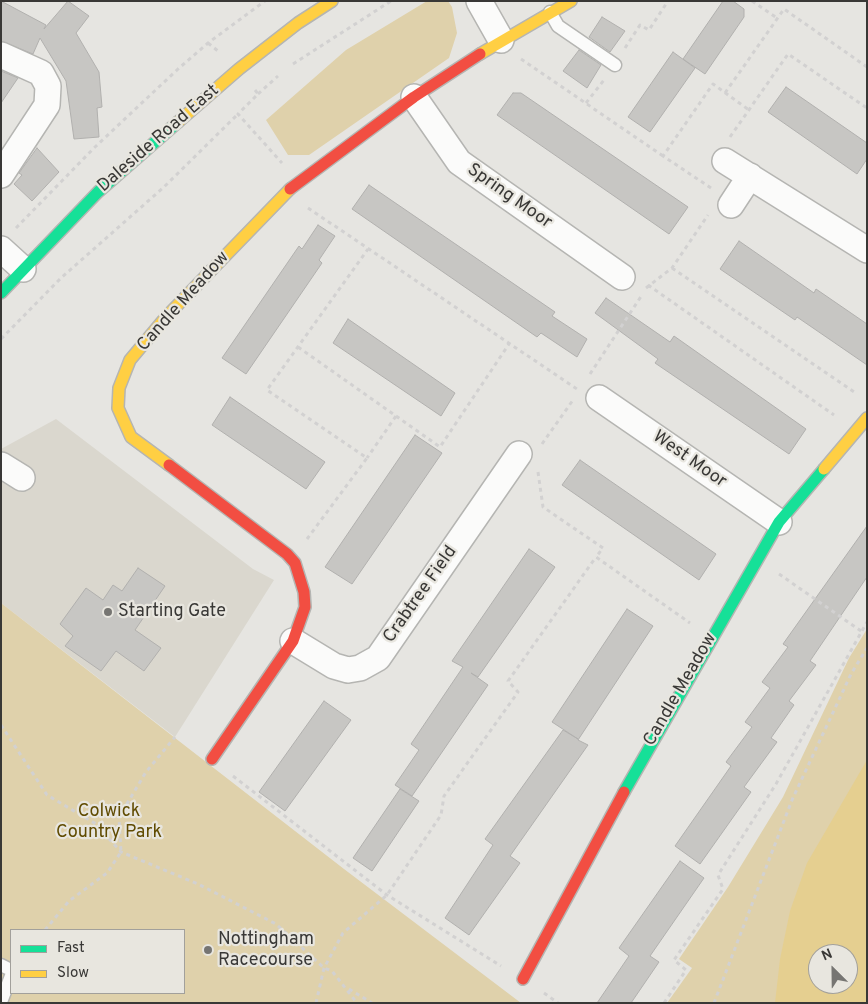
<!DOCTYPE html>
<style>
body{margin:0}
#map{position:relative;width:868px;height:1004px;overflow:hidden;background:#e6e5e1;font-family:Overpass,sans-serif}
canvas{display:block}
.frame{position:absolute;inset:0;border:2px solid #393836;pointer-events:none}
.legend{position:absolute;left:10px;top:929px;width:175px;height:65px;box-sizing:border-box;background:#e8e6df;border:1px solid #a2a09b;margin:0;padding:6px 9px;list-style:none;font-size:15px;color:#393836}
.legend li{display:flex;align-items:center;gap:10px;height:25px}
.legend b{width:25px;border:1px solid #a2a09b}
.north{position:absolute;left:808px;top:944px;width:50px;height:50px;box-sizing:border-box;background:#e8e6df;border:1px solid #a2a09b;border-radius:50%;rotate:337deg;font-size:14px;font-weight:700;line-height:20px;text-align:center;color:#393836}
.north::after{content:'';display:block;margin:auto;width:18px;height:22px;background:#767572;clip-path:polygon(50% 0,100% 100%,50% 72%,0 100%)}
</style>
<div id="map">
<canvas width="868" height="1004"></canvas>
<div class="frame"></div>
<ul class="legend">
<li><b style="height:6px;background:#16e098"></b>Fast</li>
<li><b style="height:6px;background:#ffcf43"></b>Slow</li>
</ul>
<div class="north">N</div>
</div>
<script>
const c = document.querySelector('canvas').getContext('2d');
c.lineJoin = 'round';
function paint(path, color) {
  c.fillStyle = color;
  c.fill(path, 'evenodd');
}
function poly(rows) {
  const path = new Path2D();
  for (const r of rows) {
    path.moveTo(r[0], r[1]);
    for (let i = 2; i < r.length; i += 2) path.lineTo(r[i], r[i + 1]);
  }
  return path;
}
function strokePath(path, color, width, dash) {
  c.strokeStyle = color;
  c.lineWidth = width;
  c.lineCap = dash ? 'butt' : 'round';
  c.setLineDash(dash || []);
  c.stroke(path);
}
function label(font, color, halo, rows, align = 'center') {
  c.font = font + ' Overpass,sans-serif';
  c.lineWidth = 4.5;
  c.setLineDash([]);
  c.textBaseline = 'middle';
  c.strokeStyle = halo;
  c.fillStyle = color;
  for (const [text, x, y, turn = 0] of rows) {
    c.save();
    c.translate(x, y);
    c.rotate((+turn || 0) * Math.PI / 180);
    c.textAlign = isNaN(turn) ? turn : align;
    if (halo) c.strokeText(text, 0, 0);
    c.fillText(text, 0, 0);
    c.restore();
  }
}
const built = poly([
 [56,419,253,569,274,580,175,737,1,603,1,449]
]);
const green = poly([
 [427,1,448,1,452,7,457,33,449,58,309,155,288,155,266,120,346,50],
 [1,603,344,869,521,1003,1,1003],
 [11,930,184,930,184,993,11,993],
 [867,629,867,1003,667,1003,692,968,679,959,728,887,783,797,849,658],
 [818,954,848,954,848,984,818,984]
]);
const water = poly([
 [867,760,867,1003,775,1003,780,959,790,911,807,863],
 [818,954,848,954,848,984,818,984]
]);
const building = poly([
 [1,1,46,25,44,29,68,1,89,16,76,33,99,72,102,107,97,108,99,137,74,139,66,81,40,38,33,54,1,41,1,1],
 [723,1,733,1,744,9,744,17,705,74,683,59,723,1],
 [602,17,625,31,610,52,589,37,602,17],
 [579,50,601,65,587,88,563,71,579,50],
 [673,52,695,68,650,132,628,117,673,52],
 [1,71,18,78,1,103,1,71],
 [786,87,867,143,867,159,857,174,768,112,786,87],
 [513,93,521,93,688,207,669,234,497,115,513,93],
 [37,148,59,172,32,201,14,184,22,175,19,173,37,148],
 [369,185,555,312,552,316,587,339,577,357,541,333,537,337,352,209,369,185],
 [318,225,335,236,319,260,322,263,246,374,222,358,299,246,302,249,318,225],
 [739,241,814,293,816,289,867,324,867,365,797,317,795,320,720,269,739,241],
 [606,298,670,342,674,336,806,429,789,454,655,363,658,359,595,313,606,298],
 [348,319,455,393,441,416,333,343,348,319],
 [230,397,325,462,306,489,212,425,230,397],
 [415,435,442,453,352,584,325,567,415,435],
 [580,460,716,554,699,580,562,485,580,460],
 [867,526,867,577,810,661,816,665,789,701,794,705,771,738,777,742,744,787,751,792,700,864,675,846,731,766,726,762,752,727,745,722,770,688,762,682,788,647,783,644,867,526],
 [529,549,555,567,478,677,471,673,488,685,412,796,395,785,419,750,411,744,463,667,452,661,529,549],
 [138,568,165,586,135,630,161,648,144,671,116,651,101,671,65,646,73,636,60,624,86,588,103,600,113,585,122,591,138,568],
 [627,609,653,626,578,740,588,745,510,856,520,863,469,935,445,918,493,845,485,839,563,730,578,739,552,722,627,609],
 [324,701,351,720,285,811,259,792,324,701],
 [400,789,419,801,372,871,353,858,400,789],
 [680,861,704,878,650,956,659,962,631,1003,597,1003,629,956,619,948,680,861]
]);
const path = poly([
 [752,1,777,18],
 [208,43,218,51],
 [625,48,640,25,649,30,668,1],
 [521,59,663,156],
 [293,64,391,1],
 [255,90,258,94,238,114,282,163],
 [725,93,784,9,867,67],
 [258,94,278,76],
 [586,103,604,80],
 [730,137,788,54,867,108],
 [711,188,663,156,713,84,749,110],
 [308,208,577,389],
 [16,228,95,147,178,69,208,43,265,1],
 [672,268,857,394],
 [648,285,834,415],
 [646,288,672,268,708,215],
 [1,339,61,278,164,187,238,114],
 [298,347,396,416,367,458],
 [590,374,642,295],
 [396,416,440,447,509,344],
 [542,444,573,400],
 [538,472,543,507,603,548,596,557,690,623],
 [307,539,367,458,267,390,368,249],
 [779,574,861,631],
 [1,725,47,795,96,824,121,852,198,884,276,924,324,968,332,971,357,1003],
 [233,776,387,895,501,966],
 [45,930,69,901,107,873,121,852,119,817,146,772,175,737],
 [349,989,372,1003],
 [544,993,558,1003],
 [316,1003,324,968,343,933,387,895,441,815,444,796,518,692,508,681,596,557],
 [664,1003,686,970,674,960,723,889,718,875,776,784,867,622],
 [714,1003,792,800,851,674,867,648]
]);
const lane = poly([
 [550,12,558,26,615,65],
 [1,965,11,970],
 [1,1002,11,976]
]);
const street = poly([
 [479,1,501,40],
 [1,55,41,73,48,86,47,105,1,175],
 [414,97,459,162,622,277],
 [725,161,867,250],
 [731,205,750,176],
 [1,249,23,269],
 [599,398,779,522],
 [1,465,22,478],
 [293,641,334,666,348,670,360,668,378,658,519,454]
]);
const fast = poly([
 [1,293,98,192,178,122],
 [624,792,779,522,824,469]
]);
const slow = poly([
 [480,54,571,1],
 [178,122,239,69,298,23,332,1],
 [169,465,131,437,118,408,119,388,130,360,166,317,290,189],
 [824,469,867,418]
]);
const jam = poly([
 [290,189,414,97,480,54],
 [169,465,287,554,295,563,304,592,305,607,293,641,212,759],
 [523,979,624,792]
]);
const markers = [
 [108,612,5,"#767572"],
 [208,950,5,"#767572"]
];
const streetNames = [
 ["Daleside Road East",159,139,-41],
 ["Spring Moor",509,197,35],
 ["Candle Meadow",184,302,-48],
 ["West Moor",689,460,35],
 ["Crabtree Field",421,595,-55],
 ["Candle Meadow",681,690,-60]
];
const poiNames = [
 ["Starting Gate",118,612],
 ["Nottingham",218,940],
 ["Racecourse",218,961]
];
const parkNames = [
 ["Colwick",109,812],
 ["Country Park",109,833]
];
paint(built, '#dad7ce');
paint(green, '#dfd1ab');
paint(water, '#e5cf90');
paint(building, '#c7c6c3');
strokePath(building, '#b1b0ae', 1);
strokePath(lane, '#b5b5b2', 15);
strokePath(street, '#b5b5b2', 28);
strokePath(fast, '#b5b5b2', 14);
strokePath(slow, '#b5b5b2', 14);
strokePath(jam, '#b5b5b2', 14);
strokePath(path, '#d2d1d1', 3, [4, 4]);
strokePath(lane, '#fbfbfa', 12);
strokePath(street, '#fbfbfa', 25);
strokePath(fast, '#16e098', 11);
strokePath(slow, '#ffcf43', 11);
strokePath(jam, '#f24e42', 11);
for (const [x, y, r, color] of markers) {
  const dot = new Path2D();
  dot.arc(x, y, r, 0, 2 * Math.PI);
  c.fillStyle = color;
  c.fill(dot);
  strokePath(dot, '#e8e6df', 2);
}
label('18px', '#393836', '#e8e6df', streetNames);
label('18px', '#393836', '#e8e6df', poiNames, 'left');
label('18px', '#604b01', '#e8e6df', parkNames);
</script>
